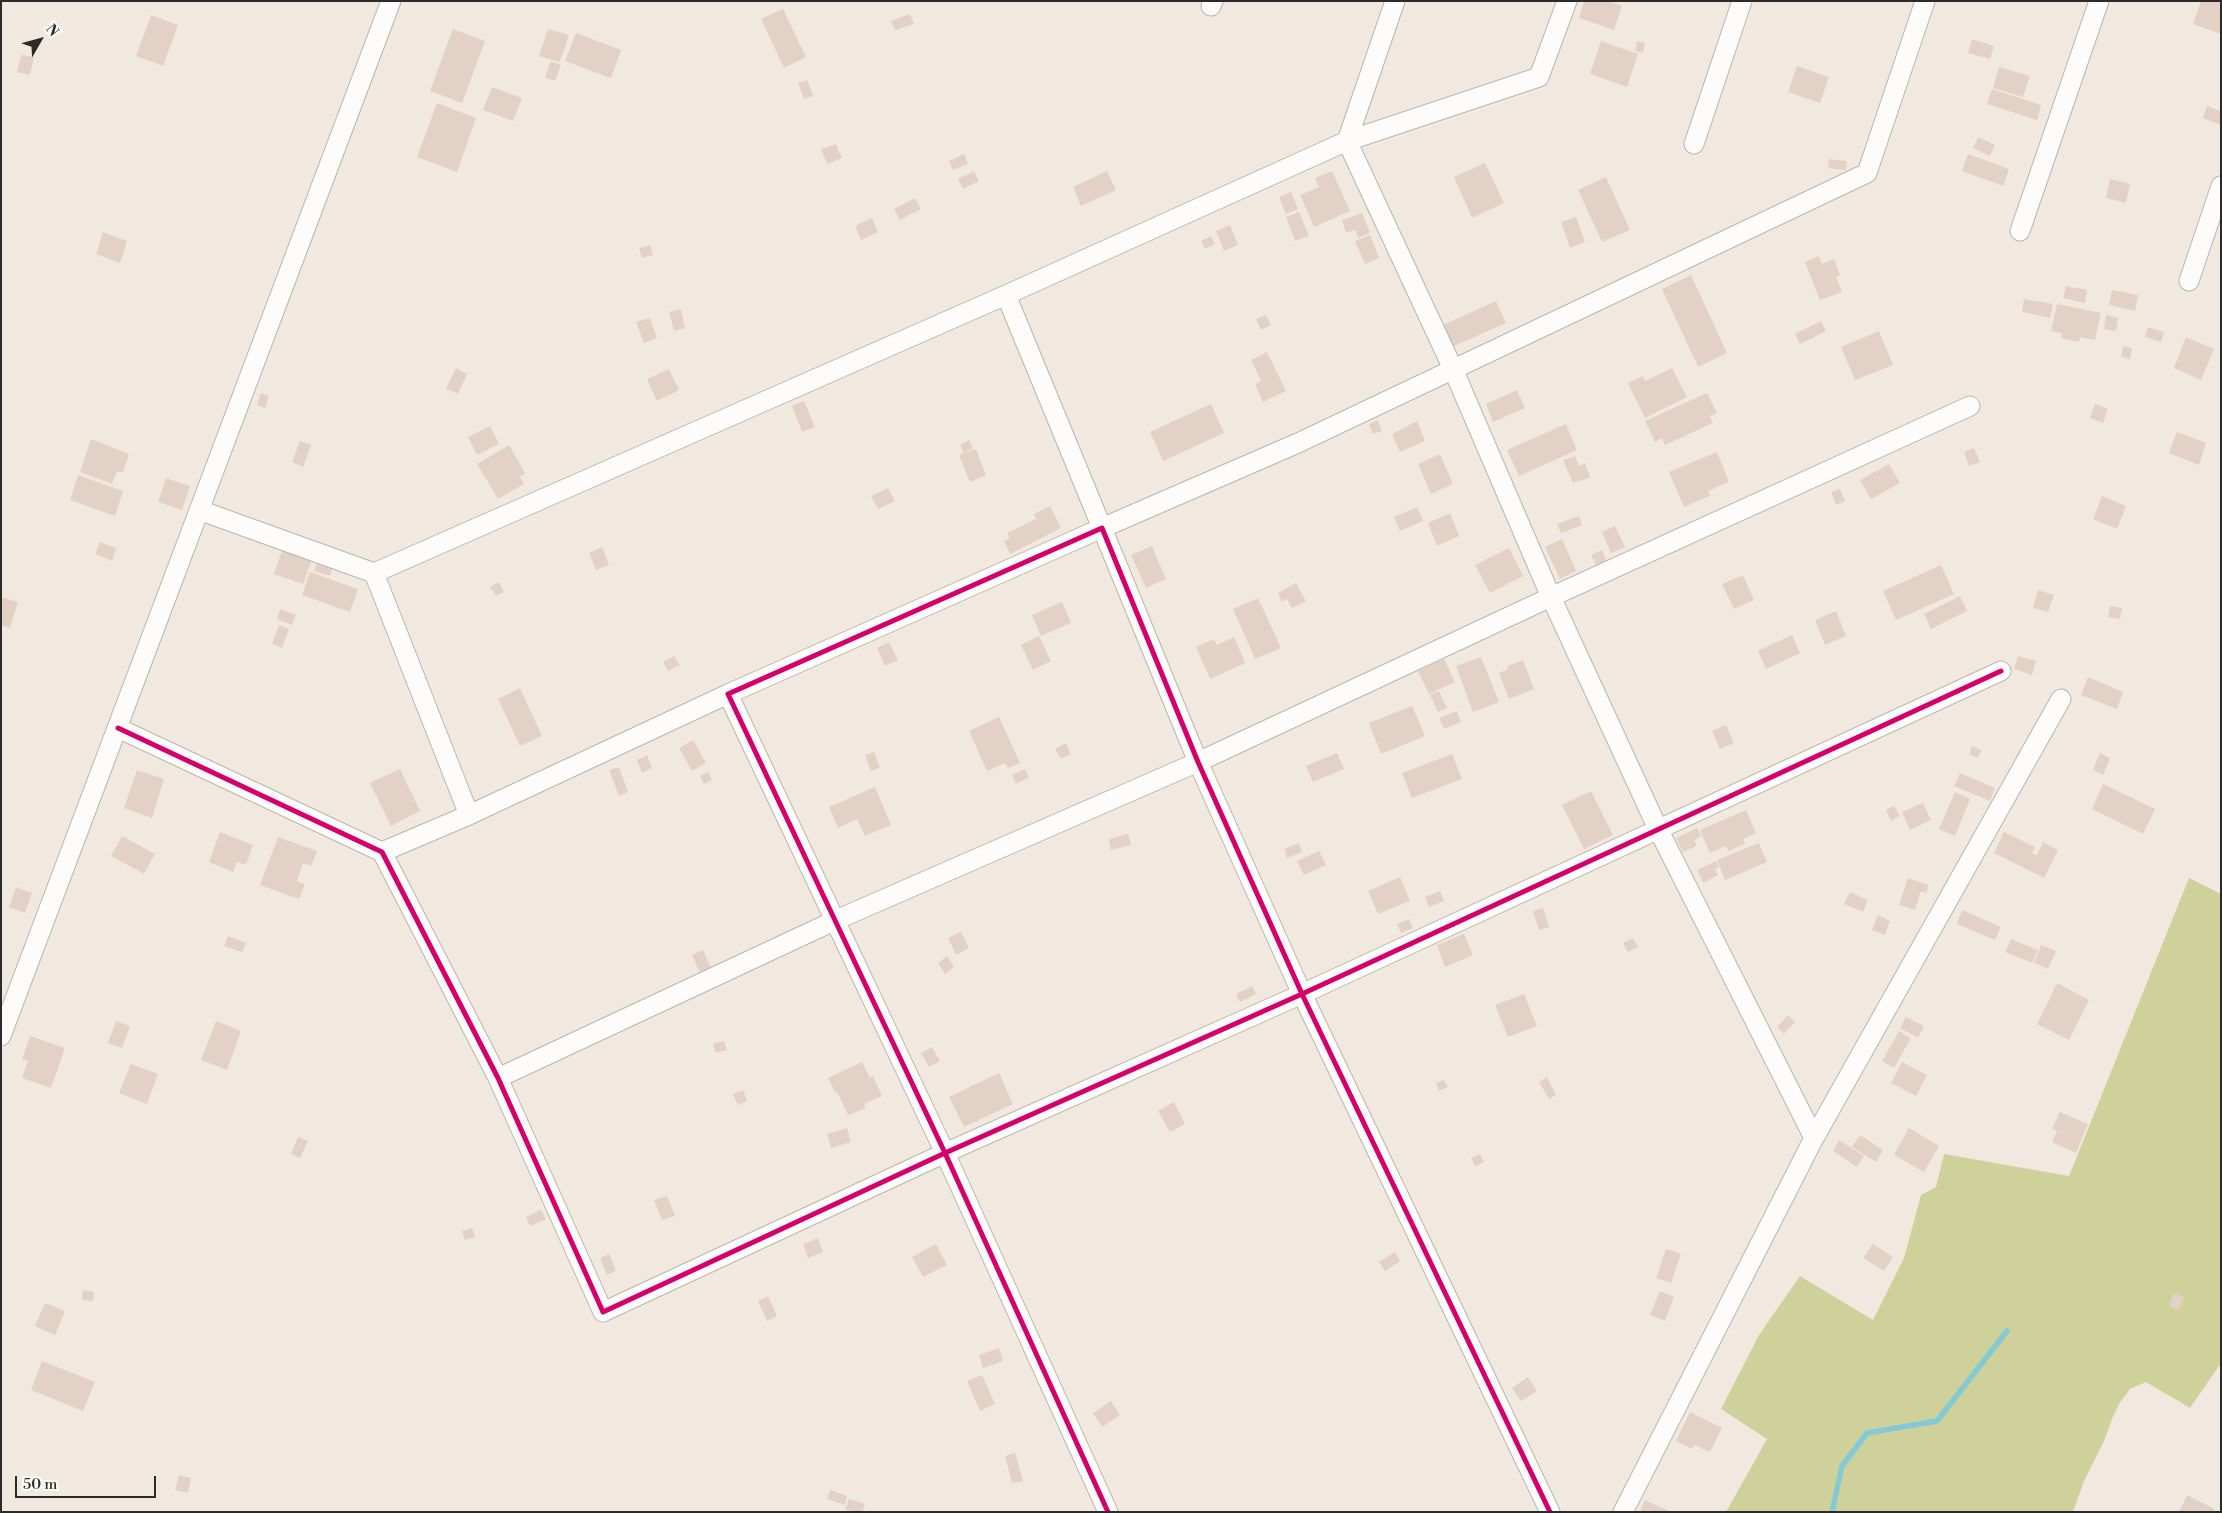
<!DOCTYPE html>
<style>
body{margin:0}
#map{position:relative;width:2222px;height:1513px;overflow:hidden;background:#f1e9df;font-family:"Libre Bodoni",serif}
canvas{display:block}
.frame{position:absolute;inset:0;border:2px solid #2b2b2b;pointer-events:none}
.north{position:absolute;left:15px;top:15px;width:50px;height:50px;-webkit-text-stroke:4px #fdfcf7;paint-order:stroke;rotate:52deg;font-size:14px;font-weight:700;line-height:20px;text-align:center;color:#2b2b2b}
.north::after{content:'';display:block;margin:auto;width:18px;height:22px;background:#2b2b2b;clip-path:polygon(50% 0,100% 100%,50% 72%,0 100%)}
.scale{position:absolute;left:15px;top:1476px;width:141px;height:22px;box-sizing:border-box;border:2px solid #2b2b2b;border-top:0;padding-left:6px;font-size:15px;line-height:18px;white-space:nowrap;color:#2b2b2b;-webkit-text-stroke:4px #fdfcf7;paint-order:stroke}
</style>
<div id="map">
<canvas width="2222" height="1513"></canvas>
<div class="frame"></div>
<div class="north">N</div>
<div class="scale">50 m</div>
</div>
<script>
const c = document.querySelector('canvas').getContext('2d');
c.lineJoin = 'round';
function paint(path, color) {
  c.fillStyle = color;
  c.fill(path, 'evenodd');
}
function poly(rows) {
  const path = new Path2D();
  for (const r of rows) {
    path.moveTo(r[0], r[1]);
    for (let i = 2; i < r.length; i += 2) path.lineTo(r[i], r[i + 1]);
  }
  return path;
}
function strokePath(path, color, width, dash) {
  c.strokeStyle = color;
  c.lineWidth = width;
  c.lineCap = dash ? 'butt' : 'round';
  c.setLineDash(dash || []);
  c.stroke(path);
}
const green = poly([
 [2189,878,2221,894,2221,1363,2190,1408,2146,1382,2130,1389,2119,1404,2112,1419,2104,1441,2084,1481,2073,1512,1726,1512,1767,1439,1721,1409,1759,1335,1800,1276,1873,1320,1904,1258,1921,1195,1936,1187,1944,1154,2069,1176]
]);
const stream = poly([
 [1832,1512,1842,1466,1867,1433,1937,1421,2007,1331]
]);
const building = poly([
 [1584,1,1609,1,1622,6,1614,30,1579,18],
 [2201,1,2221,1,2221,34,2193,24],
 [783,9,806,57,784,68,761,19],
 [910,14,914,24,895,30,891,21],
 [151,15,178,25,163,66,136,56],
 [453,29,485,41,462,103,430,91],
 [548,29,569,35,560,62,539,56],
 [576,33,621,50,611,78,565,61],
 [1972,39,1994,46,1990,59,1968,53],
 [1601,41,1638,54,1627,87,1590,74],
 [1637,41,1645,43,1643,53,1635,51],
 [21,55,34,57,30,75,17,72],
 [551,61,561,65,555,81,545,78],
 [1797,66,1829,77,1820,103,1788,92],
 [1999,67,2030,76,2023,97,1993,88],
 [807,80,813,96,804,99,798,83],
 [492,87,522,98,513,121,483,110],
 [1992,89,2041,105,2037,120,1987,104],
 [437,103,476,118,457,172,417,157],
 [2207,106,2221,111,2221,125,2203,118],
 [1978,137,1995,145,1990,156,1973,148],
 [836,144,842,158,827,164,821,149],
 [964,154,968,164,953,170,949,161],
 [1968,154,2009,169,2003,186,1962,171],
 [1829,159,1847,161,1846,170,1828,168],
 [1485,163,1504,203,1472,218,1454,177],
 [974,171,979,181,963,189,958,179],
 [1107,171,1116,190,1081,206,1073,187],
 [1332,171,1350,211,1314,227,1300,195,1319,187,1315,178],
 [1606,177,1630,230,1602,242,1578,190],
 [2110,179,2130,184,2126,203,2106,198],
 [1291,192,1298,209,1286,214,1279,197],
 [915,198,921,209,900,220,894,209],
 [1299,212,1309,236,1295,241,1286,217],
 [1362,213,1370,233,1358,238,1355,230,1346,233,1342,220],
 [1576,217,1585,242,1570,248,1561,222],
 [872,218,878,232,861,240,855,226],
 [1230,225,1238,245,1224,251,1216,231],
 [103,232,127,241,120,263,96,254],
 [1370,235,1379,258,1365,264,1355,241],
 [1211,236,1215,244,1205,249,1201,241],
 [650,245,653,255,642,258,639,248],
 [1819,256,1822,264,1834,259,1840,275,1836,277,1842,292,1820,300,1805,262],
 [1691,275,1727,353,1698,367,1662,289],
 [2066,286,2087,290,2085,303,2063,298],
 [2112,290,2138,295,2135,311,2109,305],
 [2024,299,2053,304,2050,318,2022,312],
 [1496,301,1506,323,1452,347,1443,325],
 [2057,304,2101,313,2095,340,2080,337,2079,342,2061,338,2062,333,2051,331],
 [681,309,685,328,674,331,669,312],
 [1266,315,1271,325,1261,330,1256,319],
 [2106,315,2118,318,2116,331,2104,329],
 [650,318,657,338,644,343,636,322],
 [1821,321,1826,331,1800,344,1795,334],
 [2148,327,2164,332,2161,342,2145,337],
 [1879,331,1893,365,1855,380,1841,347],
 [2186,337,2214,349,2201,380,2174,368],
 [2123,346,2132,348,2130,359,2121,357],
 [1267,352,1286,391,1263,402,1255,384,1261,381,1251,360],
 [456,368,467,374,458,394,446,389],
 [1672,368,1687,397,1645,418,1628,383,1643,376,1645,381],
 [669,369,679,390,657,401,647,379],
 [1517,390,1525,408,1493,422,1486,404],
 [261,393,269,396,265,408,257,405],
 [1707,393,1717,413,1710,416,1713,423,1665,445,1662,438,1655,442,1645,421],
 [804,401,815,427,802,432,792,406],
 [1211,404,1224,433,1163,461,1150,432],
 [2095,404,2108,409,2103,423,2090,418],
 [1378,420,1382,431,1373,434,1369,424],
 [1417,421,1425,441,1400,452,1392,434],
 [1566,424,1577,450,1519,476,1507,450],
 [490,426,499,444,477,455,468,437],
 [2177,432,2206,443,2199,465,2169,453],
 [91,439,129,454,123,473,117,471,112,484,80,472],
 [969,440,973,448,964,453,960,445],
 [300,441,311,445,303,467,292,462],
 [509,445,525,473,520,477,524,484,498,499,477,464],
 [1974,448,1980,462,1969,466,1964,452],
 [976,449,986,475,970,482,959,455],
 [1717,452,1729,482,1708,491,1710,496,1684,507,1669,472],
 [1440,454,1453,484,1431,494,1418,464],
 [1575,456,1579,466,1585,463,1590,477,1573,483,1563,460],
 [1889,464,1900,483,1871,499,1860,480],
 [78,475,123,491,115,516,70,500],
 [166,478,190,486,182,510,158,502],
 [888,488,895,501,878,509,871,496],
 [1840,489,1845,501,1836,505,1831,492],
 [2102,496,2126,506,2117,529,2093,519],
 [1050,506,1061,528,1010,554,1004,541,1010,538,1007,533,1036,519,1034,514],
 [1417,507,1423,521,1400,531,1394,517],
 [1450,513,1459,536,1437,546,1428,523],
 [1579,516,1582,525,1561,533,1557,524],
 [1615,526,1625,547,1611,553,1602,532],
 [1562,539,1576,571,1560,579,1545,547],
 [100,542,116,548,112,561,95,554],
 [1152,546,1166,579,1146,588,1131,555],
 [602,547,609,565,596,570,589,553],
 [283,548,312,559,303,584,274,574],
 [1509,548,1523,576,1490,593,1475,565],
 [1602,550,1606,560,1596,565,1591,555],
 [318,561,333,566,330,576,314,571],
 [1941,565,1954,594,1896,620,1883,591],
 [310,572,358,589,350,612,302,595],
 [1743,575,1754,600,1734,609,1722,584],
 [499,582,504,592,496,596,490,587],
 [1296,583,1306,601,1292,608,1287,599,1282,602,1278,593],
 [2038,590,2054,595,2048,612,2033,608],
 [1960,596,1967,611,1931,629,1924,614],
 [1,597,18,602,10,628,1,625],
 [1258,598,1281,648,1255,659,1233,609],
 [1062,602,1071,623,1041,636,1032,615],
 [2110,606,2122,608,2120,619,2108,617],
 [280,609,296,615,292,625,277,619],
 [1836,611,1846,636,1825,645,1815,620],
 [279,625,289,629,282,648,272,644],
 [1792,635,1800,653,1766,669,1758,651],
 [1039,636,1051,661,1033,670,1021,645],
 [1234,637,1245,663,1210,679,1196,647,1214,639,1217,645],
 [889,642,898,660,885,666,877,648],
 [674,656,680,665,668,671,663,662],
 [2018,656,2036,661,2032,675,2014,669],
 [1481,657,1499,702,1473,712,1456,666],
 [1444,659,1455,682,1429,694,1418,671],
 [1523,660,1534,689,1509,699,1499,673,1508,669,1507,666],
 [2088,677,2123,692,2117,709,2081,695],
 [520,688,542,736,520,746,498,699],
 [1439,691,1447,708,1438,712,1430,695],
 [1412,706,1425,736,1381,754,1369,723],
 [1457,711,1461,722,1444,729,1439,718],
 [999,717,1020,763,1008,768,1005,763,987,771,969,731],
 [1726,725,1734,743,1720,749,1712,731],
 [693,740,706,763,692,771,679,748],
 [1066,743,1071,754,1061,759,1055,749],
 [1972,746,1981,750,1978,758,1969,754],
 [874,752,880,768,871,771,865,755],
 [1337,753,1344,769,1313,782,1306,766],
 [2100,753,2110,758,2103,775,2093,770],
 [1452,754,1462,779,1412,798,1402,773],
 [647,755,652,768,642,773,637,760],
 [619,767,628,792,619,796,609,770],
 [400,769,420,811,391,826,370,783],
 [1025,769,1029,777,1016,784,1012,775],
 [137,770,164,779,152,818,124,808],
 [708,772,712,780,704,784,700,776],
 [1960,773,1995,788,1990,801,1954,786],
 [2103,784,2155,809,2143,834,2092,809],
 [875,787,891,825,865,836,857,819,838,828,829,807],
 [1591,791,1613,835,1584,849,1562,805],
 [1955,792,1970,799,1955,836,1939,829],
 [1923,803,1931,820,1910,830,1902,812],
 [1894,806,1900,816,1891,821,1886,810],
 [1746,810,1756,833,1743,839,1745,844,1728,851,1726,846,1710,853,1700,830],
 [1697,828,1701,836,1694,840,1697,846,1683,852,1676,838],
 [220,832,253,845,246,865,237,862,233,872,209,862],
 [2004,832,2035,847,2032,853,2037,855,2043,842,2058,850,2044,878,1994,853],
 [1128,834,1131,845,1111,850,1109,839],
 [122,836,155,854,144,874,111,856],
 [278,837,317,851,311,866,303,863,297,881,305,884,299,899,260,885],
 [1299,843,1302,852,1287,858,1284,849],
 [1759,843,1767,862,1725,880,1717,860],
 [1319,851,1326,865,1304,875,1297,861],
 [1716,861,1719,867,1715,869,1718,875,1703,883,1697,870],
 [1400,877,1410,901,1378,914,1368,891],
 [1908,878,1929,885,1926,893,1921,891,1915,910,1899,905],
 [16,887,32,893,25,913,9,907],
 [1440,891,1444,901,1429,907,1425,897],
 [1850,892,1868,900,1863,912,1844,904],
 [1543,908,1549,927,1539,930,1533,911],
 [1962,910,2001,927,1995,940,1957,924],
 [1878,915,1890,921,1885,935,1872,930],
 [1409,919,1413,928,1401,933,1397,924],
 [961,932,969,948,956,955,948,938],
 [1464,934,1473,955,1445,967,1437,945],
 [228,936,246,943,242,952,224,946],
 [1633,938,1638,947,1628,952,1623,943],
 [2011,939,2038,950,2032,963,2005,952],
 [2041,945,2056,951,2048,969,2034,963],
 [703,950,711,968,700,973,692,955],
 [947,956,954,967,945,974,938,963],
 [2057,983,2089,1000,2069,1040,2037,1024],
 [1252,986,1256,994,1240,1002,1236,994],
 [1524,994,1537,1026,1508,1037,1495,1005],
 [1788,1015,1795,1022,1784,1034,1777,1027],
 [1906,1017,1924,1026,1918,1038,1900,1028],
 [116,1021,130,1026,122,1048,108,1043],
 [216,1021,241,1031,227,1070,201,1060],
 [1899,1031,1911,1038,1894,1068,1882,1061],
 [30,1036,65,1048,51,1088,22,1078,28,1061,22,1059],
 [724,1041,727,1050,716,1053,713,1044],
 [932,1047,940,1061,929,1067,921,1053],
 [862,1062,870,1078,873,1076,882,1096,864,1104,866,1108,848,1115,837,1092,835,1093,828,1078],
 [1902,1062,1927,1075,1916,1096,1891,1083],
 [131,1064,158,1074,147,1104,119,1093],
 [999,1073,1013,1104,964,1127,949,1097],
 [1547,1077,1556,1095,1549,1099,1539,1082],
 [1444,1080,1448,1087,1439,1091,1436,1083],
 [743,1090,747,1101,738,1105,733,1094],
 [1174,1102,1185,1124,1170,1132,1158,1111],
 [2060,1112,2088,1124,2076,1153,2052,1142,2057,1131,2052,1129],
 [847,1128,851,1142,831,1148,827,1134],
 [1909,1128,1939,1146,1924,1172,1894,1155],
 [1860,1135,1883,1150,1876,1162,1852,1147],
 [298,1137,308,1141,300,1158,291,1154],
 [1839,1140,1864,1156,1857,1167,1833,1151],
 [1480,1154,1484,1162,1475,1166,1471,1158],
 [667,1196,675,1216,662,1220,654,1200],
 [541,1210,546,1219,530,1226,526,1217],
 [472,1228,475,1237,465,1240,462,1231],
 [818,1238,823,1252,808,1258,803,1244],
 [936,1244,947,1265,923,1277,912,1257],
 [1873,1244,1893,1257,1884,1271,1863,1258],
 [1666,1249,1681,1254,1671,1283,1656,1278],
 [1395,1252,1400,1261,1385,1271,1379,1262],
 [609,1254,616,1271,607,1275,600,1258],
 [83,1290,94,1292,93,1301,82,1300],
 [1660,1291,1674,1297,1665,1321,1650,1315],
 [2173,1293,2184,1297,2179,1310,2169,1306],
 [768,1296,777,1316,767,1321,758,1301],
 [45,1303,65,1311,55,1335,35,1326],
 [999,1348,1003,1361,983,1368,979,1355],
 [42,1361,95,1382,83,1411,31,1390],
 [982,1375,995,1404,980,1411,967,1381],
 [1528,1377,1537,1391,1521,1401,1512,1388],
 [1111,1401,1120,1415,1102,1427,1093,1413],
 [1690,1412,1722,1428,1710,1452,1694,1445,1692,1449,1676,1441],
 [1015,1453,1023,1481,1012,1483,1005,1456],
 [179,1475,191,1478,188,1493,175,1490],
 [830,1490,847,1496,845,1505,827,1499],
 [2187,1495,2215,1509,2213,1512,2179,1512],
 [849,1499,865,1504,862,1512,845,1510],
 [1645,1500,1667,1510,1666,1512,1640,1512]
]);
const minor = poly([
 [1395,1,1347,141,1453,369,1551,597,1658,829,1814,1138],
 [1211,6,1213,1],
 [1694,144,1742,1],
 [2020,231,2099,1],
 [2189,281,2221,186],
 [1006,295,1102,528,1298,443,1867,173,1925,1],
 [199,510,374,573,1006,295,1347,141,1539,77,1567,1],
 [374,573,469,815],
 [118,728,382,852,498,1078,603,1312,945,1153,1302,994,2001,671],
 [382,852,469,815,728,694],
 [1,1036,391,1],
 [498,1078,836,920,1198,762,1551,597,1970,406],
 [1108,1512,945,1153,728,694,1102,528,1198,762,1302,994,1550,1512],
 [1623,1512,1814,1138,2061,699]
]);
const cycleway = poly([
 [118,728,382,852,498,1078,603,1312,945,1153,1302,994,2001,671],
 [1108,1512,945,1153,728,694,1102,528,1198,762,1302,994,1550,1512]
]);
paint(green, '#ced29a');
strokePath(stream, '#83cad4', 5.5);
paint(building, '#e3d1c6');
strokePath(minor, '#bab5af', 21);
strokePath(minor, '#fdfcfa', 19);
strokePath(cycleway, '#d6006c', 5);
</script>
